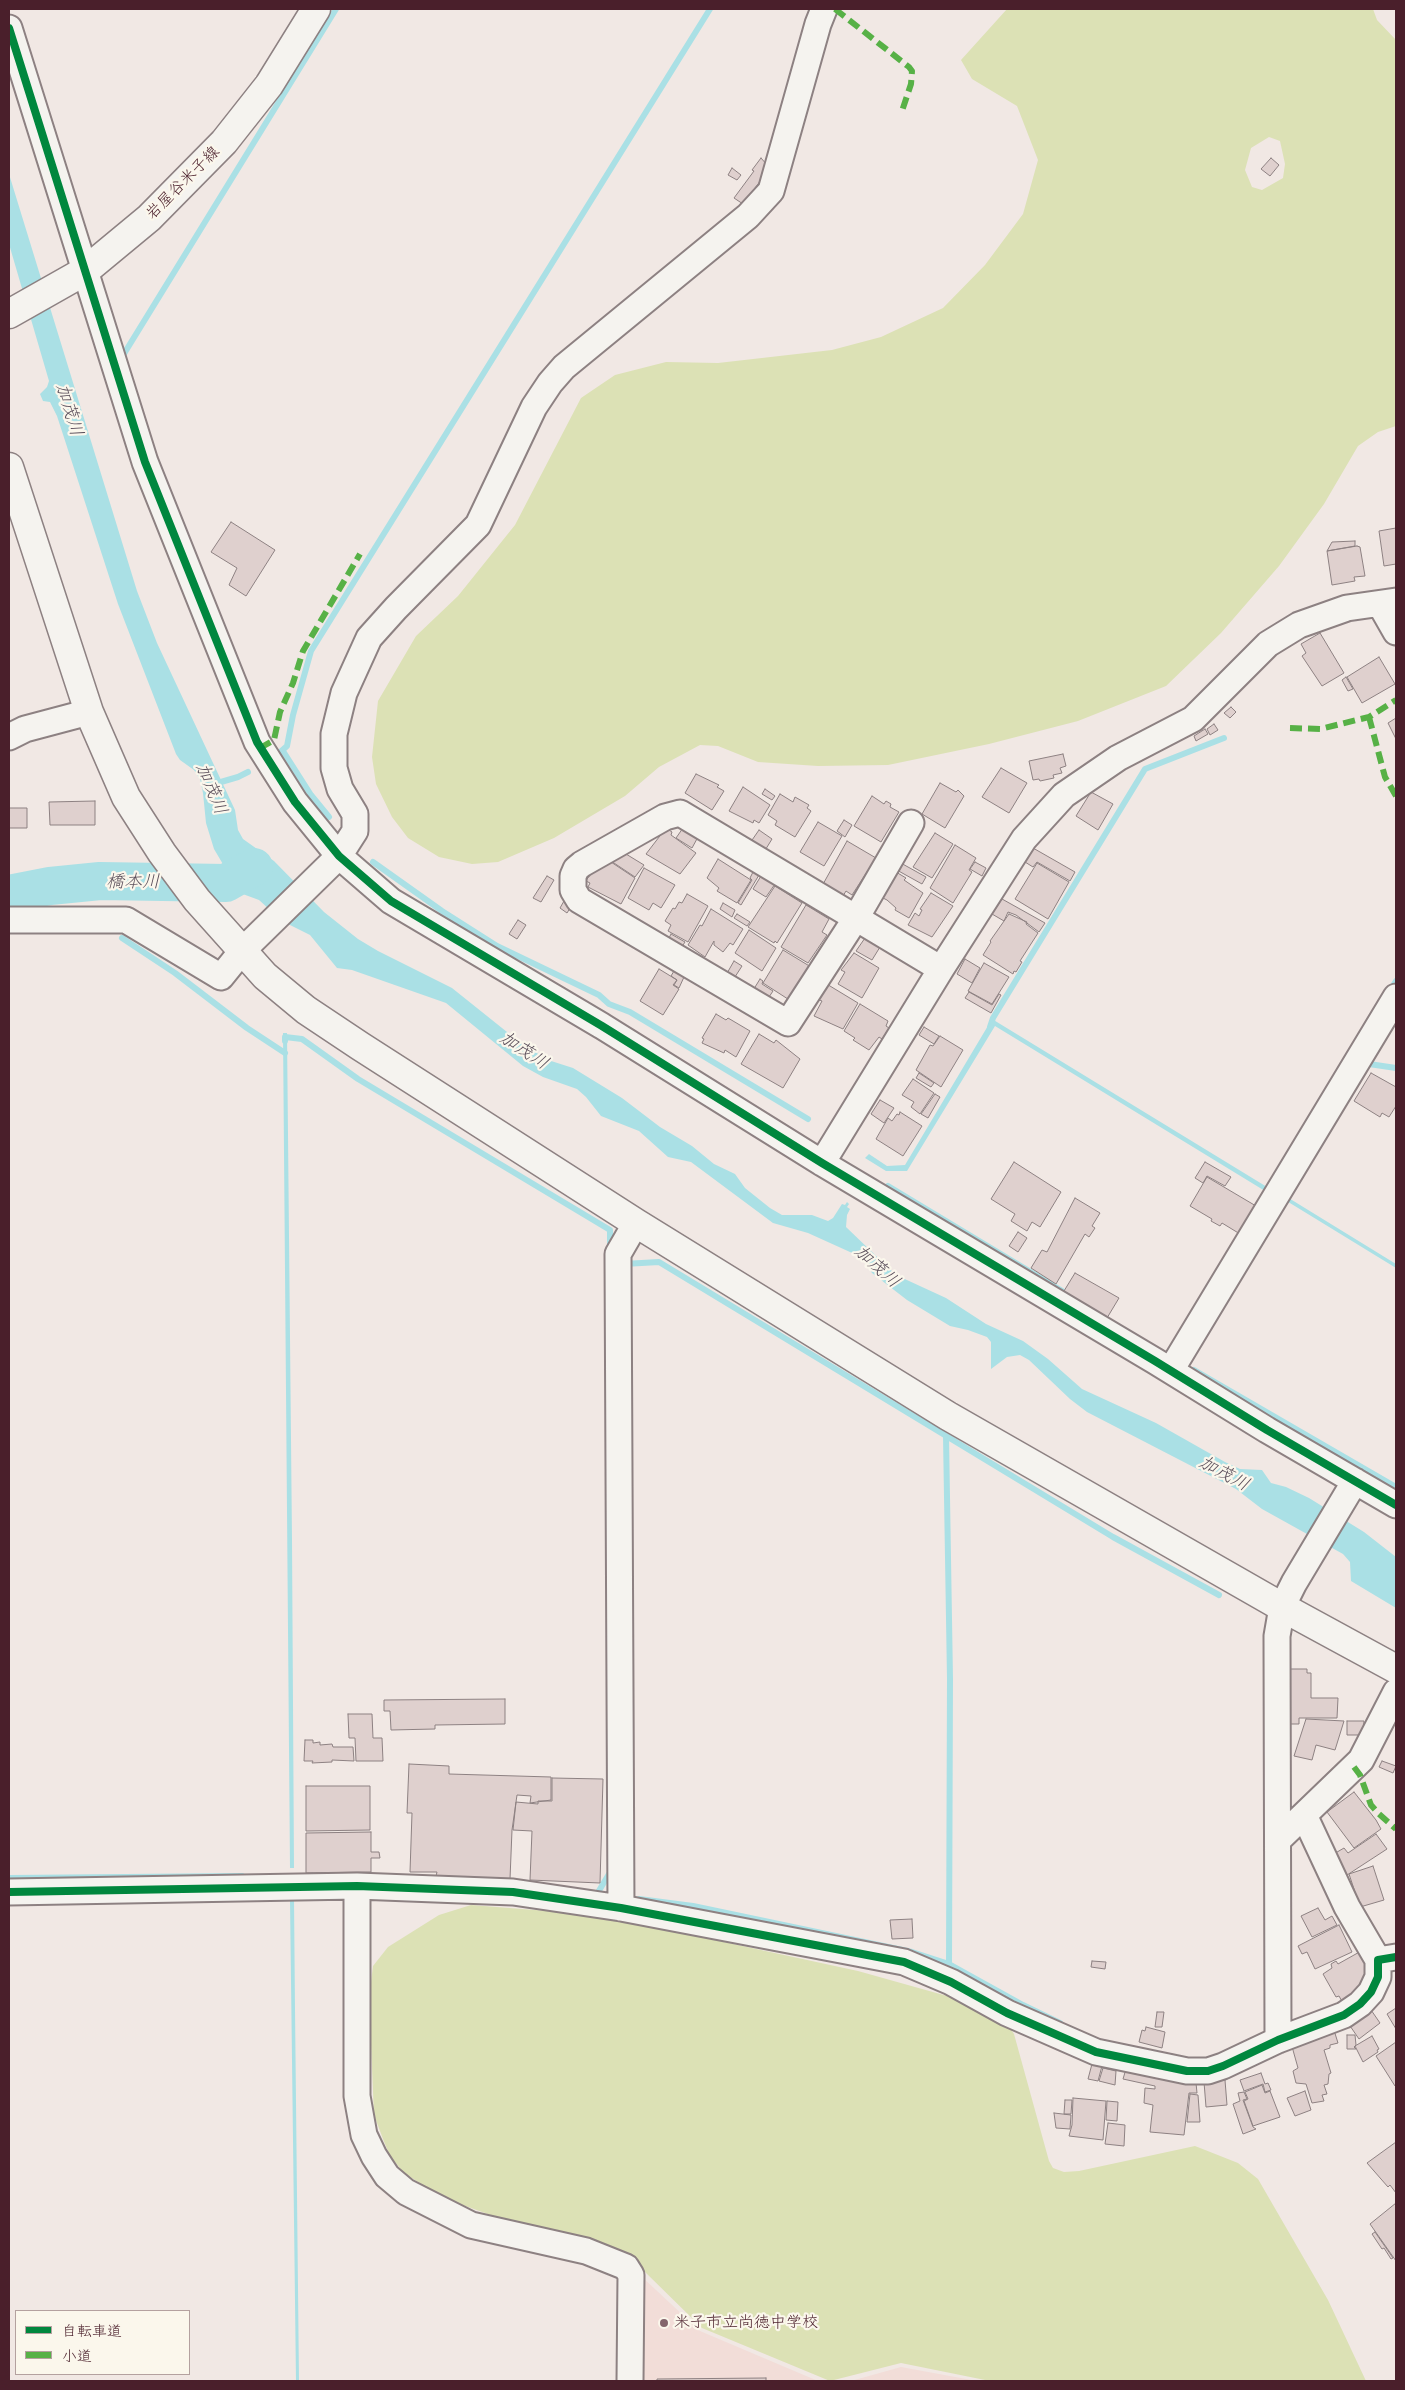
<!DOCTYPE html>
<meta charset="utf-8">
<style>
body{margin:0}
#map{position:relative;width:1405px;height:2390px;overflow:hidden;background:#f1e8e4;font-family:"Patrick Hand","Klee One",sans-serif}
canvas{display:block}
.frame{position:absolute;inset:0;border:10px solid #4a1f2b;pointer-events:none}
.legend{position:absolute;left:15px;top:2310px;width:175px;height:65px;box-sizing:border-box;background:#fbf7ec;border:1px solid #b4a19f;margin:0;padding:6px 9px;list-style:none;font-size:15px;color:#4a1f2b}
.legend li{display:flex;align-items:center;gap:10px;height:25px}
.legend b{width:25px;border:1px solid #b4a19f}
</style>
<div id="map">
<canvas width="1405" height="2390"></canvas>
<div class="frame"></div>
<ul class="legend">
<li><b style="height:6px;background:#00873e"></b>自転車道</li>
<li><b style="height:6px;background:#57b146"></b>小道</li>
</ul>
</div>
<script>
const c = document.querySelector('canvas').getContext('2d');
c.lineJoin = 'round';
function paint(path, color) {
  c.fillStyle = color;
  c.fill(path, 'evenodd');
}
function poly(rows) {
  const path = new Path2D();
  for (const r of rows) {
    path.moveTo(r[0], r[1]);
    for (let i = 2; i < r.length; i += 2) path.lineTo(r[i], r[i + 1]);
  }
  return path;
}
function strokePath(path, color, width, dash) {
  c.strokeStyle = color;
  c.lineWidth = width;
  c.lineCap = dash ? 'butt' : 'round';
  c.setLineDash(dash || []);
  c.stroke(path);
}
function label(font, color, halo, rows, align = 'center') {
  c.font = font + ' "Patrick Hand","Klee One",sans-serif';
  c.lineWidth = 4.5;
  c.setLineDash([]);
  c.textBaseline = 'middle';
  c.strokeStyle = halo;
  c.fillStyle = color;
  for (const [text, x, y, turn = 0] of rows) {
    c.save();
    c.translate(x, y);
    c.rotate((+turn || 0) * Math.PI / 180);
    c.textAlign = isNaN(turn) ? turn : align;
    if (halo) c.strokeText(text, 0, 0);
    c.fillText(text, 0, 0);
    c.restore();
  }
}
const built = poly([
 [641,2276,700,2331,818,2381,637,2381],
 [901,2367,977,2381,851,2381]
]);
const green = poly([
 [1007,9,1373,9,1377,20,1396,40,1396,426,1378,432,1358,446,1324,504,1279,566,1221,633,1166,686,1078,721,989,744,888,765,818,766,758,762,718,746,700,745,659,767,625,796,554,838,498,862,472,864,439,857,408,838,392,817,376,784,372,757,378,701,416,636,458,596,515,525,581,398,615,375,666,362,718,363,832,350,881,337,943,308,985,265,1023,214,1038,160,1017,106,972,79,961,60],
 [1269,137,1280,141,1285,164,1283,178,1262,190,1252,187,1245,170,1251,148],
 [471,1905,599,1915,858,1971,972,2003,1008,2025,1014,2034,1049,2161,1053,2168,1064,2172,1079,2171,1195,2146,1238,2163,1258,2179,1328,2300,1366,2381,990,2381,901,2363,830,2381,702,2328,645,2272,617,2252,499,2218,443,2198,404,2173,390,2156,383,2139,374,2115,369,1998,373,1966,388,1947,439,1915]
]);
const water = poly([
 [9,174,137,591,157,643,235,810,238,830,243,839,274,861,324,912,358,939,378,951,452,988,522,1044,548,1060,573,1068,622,1098,660,1127,692,1146,714,1164,735,1174,745,1188,770,1208,782,1215,812,1215,828,1221,833,1218,842,1204,845,1205,847,1202,849,1204,847,1207,850,1209,847,1215,846,1227,896,1275,946,1298,986,1324,1023,1341,1048,1359,1082,1389,1156,1423,1225,1462,1240,1469,1262,1470,1271,1483,1286,1487,1309,1498,1364,1532,1396,1557,1396,1608,1351,1581,1350,1562,1343,1554,1262,1509,1236,1489,1087,1412,1070,1399,1029,1360,1020,1355,1007,1357,991,1369,991,1342,987,1337,968,1330,950,1326,907,1300,872,1273,861,1257,808,1233,773,1223,691,1162,668,1157,639,1131,601,1116,586,1097,577,1089,543,1077,523,1066,446,1003,352,970,337,968,310,935,282,921,259,900,240,893,214,849,206,823,203,793,200,779,194,770,180,760,176,754,118,604,57,416,50,402,43,401,40,394,47,387,49,381,9,244],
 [992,1019,1267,1187,1265,1191,995,1026,907,1171,886,1171,865,1158,869,1154,887,1166,905,1165],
 [283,1033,287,1033,292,1540,294,1868,290,1868],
 [1287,1197,1396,1264,1396,1268,1285,1200],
 [294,1899,295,2009,299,2381,296,2381,290,1900]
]);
const stream = poly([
 [122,357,336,9],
 [283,751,311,795,329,817],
 [277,755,287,746,293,715,311,651,710,9],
 [214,784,238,777,248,772],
 [373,862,442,911,497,946,599,995,609,1004,630,1012,808,1119],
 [122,938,175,973,247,1028,285,1053],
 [1389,992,1396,981],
 [990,1027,993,1018,1145,769,1224,738],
 [285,1041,285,1037,302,1039,358,1079,610,1230,610,1251],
 [1371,1060,1369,1064,1396,1068],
 [888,1186,1092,1309],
 [624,1264,659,1262,1113,1537,1219,1595],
 [1194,1370,1396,1487],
 [946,1436,950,1679,949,1964],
 [9,1878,242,1876],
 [597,1894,612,1869],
 [639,1899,693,1906,912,1952,949,1964,1023,2005,1060,2023]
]);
const river = poly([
 [9,894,50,886,100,881,226,883,254,867]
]);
const building = poly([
 [761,158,768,166,762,175,764,176,743,204,734,198,754,171,752,170,761,158],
 [1271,158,1279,165,1270,176,1261,169,1271,158],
 [732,168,741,175,737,180,728,175,732,168],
 [231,522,275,550,246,596,229,585,237,568,211,552,231,522],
 [1396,528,1396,564,1384,566,1379,531,1396,528],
 [1355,541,1355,546,1327,551,1332,542,1355,541],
 [1357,546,1360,547,1365,576,1354,577,1355,581,1332,585,1327,551,1357,546],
 [1320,633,1344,673,1322,686,1302,656,1306,653,1301,644,1320,633],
 [1379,657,1395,684,1362,703,1347,677,1379,657],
 [1346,677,1353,689,1348,691,1342,680,1346,677],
 [1231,707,1236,712,1230,718,1224,713,1231,707],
 [1396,718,1396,739,1388,723,1396,718],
 [1214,724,1218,730,1210,735,1207,729,1214,724],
 [1205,729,1208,734,1196,741,1194,736,1205,729],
 [1063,754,1066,766,1060,768,1062,773,1053,775,1054,778,1040,781,1039,779,1033,780,1029,761,1063,754],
 [1001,768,1027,783,1009,813,982,797,1001,768],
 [696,774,719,785,717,787,724,791,712,810,685,793,696,774],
 [940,783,956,792,958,790,964,796,945,828,922,814,940,783],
 [743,787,770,805,759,823,754,820,753,823,729,811,743,787],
 [765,789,775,796,772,800,762,794,765,789],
 [1091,792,1113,804,1098,830,1076,816,1091,792],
 [780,794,793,802,795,797,809,805,807,808,811,811,795,837,775,825,777,821,768,815,780,794],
 [872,796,884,804,886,801,891,804,890,807,899,812,881,842,854,826,872,796],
 [95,801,95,825,50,825,49,802,95,801],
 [9,808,27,808,27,828,9,828,9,808],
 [844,820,852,825,845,837,837,831,844,820],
 [818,822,842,836,824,866,800,852,818,822],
 [666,828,672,832,671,835,696,853,680,874,646,854,666,828],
 [683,828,698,837,692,848,676,838,683,828],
 [759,830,772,839,764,852,750,843,759,830],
 [935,833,953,844,932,878,913,867,935,833],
 [847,841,876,858,852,895,846,891,843,896,822,886,847,841],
 [955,845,976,858,969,870,972,872,953,903,930,888,955,845],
 [1033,848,1075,872,1070,881,1037,862,1033,867,1025,862,1033,848],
 [621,851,644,865,635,877,608,859,621,851],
 [718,859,751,880,737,903,717,891,719,888,707,878,718,859],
 [608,860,635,878,621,904,588,887,590,883,586,881,595,866,608,860],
 [899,862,926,877,922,884,895,869,899,862],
 [975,862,986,868,982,876,970,869,975,862],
 [1037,863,1069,882,1048,919,1015,899,1037,863],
 [644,868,675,885,661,908,653,903,649,910,628,898,644,868],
 [753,872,759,875,741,905,738,903,752,880,750,878,753,872],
 [896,872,906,878,904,880,923,893,909,918,895,910,896,908,887,900,879,896,896,872],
 [547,876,554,880,541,902,533,898,547,876],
 [761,876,775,884,766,897,753,889,761,876],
 [775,886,802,903,777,943,775,941,774,943,748,927,775,886],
 [931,893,953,906,932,937,908,925,915,913,919,916,922,910,920,909,931,893],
 [687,894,708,906,688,942,668,931,671,925,665,921,673,908,675,909,679,902,682,903,687,894],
 [1002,899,1045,923,1039,932,1016,915,1008,912,1004,921,992,914,1002,899],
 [564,901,572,905,567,913,560,908,564,901],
 [723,903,735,910,732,917,720,909,723,903],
 [806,905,829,919,822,932,827,935,808,963,781,947,806,905],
 [711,909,743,929,733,945,730,943,723,952,714,945,714,941,705,957,688,945,700,925,702,926,711,909],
 [737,914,750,922,747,926,734,918,737,914],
 [1009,914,1027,922,1026,924,1038,933,1020,961,1022,962,1016,972,1014,971,1013,974,983,955,991,942,990,941,1009,914],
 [518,920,526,925,517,939,509,934,518,920],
 [749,930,776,948,762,971,735,953,749,930],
 [671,934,685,942,681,948,668,940,671,934],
 [865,938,880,947,872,960,856,951,865,938],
 [783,950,811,967,791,1001,763,983,783,950],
 [854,953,879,968,862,998,838,984,845,972,841,970,854,953],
 [965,959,980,968,972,983,957,974,965,959],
 [734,961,742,966,733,980,726,975,734,961],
 [984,963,1009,977,992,1004,968,991,984,963],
 [659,969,677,980,673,985,679,989,663,1015,640,1001,659,969],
 [674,971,684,977,679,988,674,985,677,980,671,976,674,971],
 [760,979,763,981,762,984,773,991,767,1000,752,992,760,979],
 [825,983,858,1003,843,1029,814,1016,822,1001,817,999,825,983],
 [969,992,992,1005,999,994,1001,995,991,1013,965,998,969,992],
 [860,1004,888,1021,886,1026,889,1028,882,1039,879,1037,869,1050,853,1040,855,1038,844,1031,860,1004],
 [716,1014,726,1020,728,1018,750,1031,736,1057,725,1050,724,1053,702,1043,704,1039,702,1038,716,1014],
 [924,1027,939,1036,934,1044,919,1035,924,1027],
 [759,1034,774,1043,776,1040,800,1059,783,1088,741,1064,759,1034],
 [940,1036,963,1050,941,1087,916,1070,930,1045,933,1046,940,1036],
 [919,1073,934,1083,931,1087,916,1078,919,1073],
 [1371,1073,1396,1087,1396,1106,1389,1117,1382,1113,1380,1117,1354,1101,1371,1073],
 [913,1079,934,1093,920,1114,911,1107,914,1102,902,1095,913,1079],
 [935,1094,940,1097,928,1118,921,1114,935,1094],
 [880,1100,894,1108,884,1123,871,1114,880,1100],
 [900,1112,922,1126,903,1156,876,1139,888,1118,892,1121,897,1114,899,1115,900,1112],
 [1014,1162,1061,1192,1040,1227,1032,1222,1027,1231,1011,1221,1015,1214,991,1199,1014,1162],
 [1205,1162,1231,1177,1225,1186,1207,1176,1203,1183,1195,1178,1205,1162],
 [1207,1177,1256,1206,1240,1234,1222,1223,1220,1226,1211,1221,1212,1219,1190,1206,1207,1177],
 [1075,1198,1100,1213,1092,1226,1095,1228,1089,1237,1085,1234,1056,1284,1031,1268,1042,1250,1047,1252,1075,1198],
 [1018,1232,1027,1238,1018,1252,1009,1246,1018,1232],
 [1075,1273,1119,1298,1107,1318,1064,1291,1075,1273],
 [1286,1669,1307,1669,1307,1673,1311,1673,1311,1698,1338,1698,1337,1718,1299,1718,1299,1724,1286,1724,1286,1669],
 [505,1699,505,1724,435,1725,435,1729,391,1730,390,1711,384,1711,384,1700,505,1699],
 [348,1714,372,1714,373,1738,382,1738,383,1761,356,1761,355,1738,349,1738,348,1714],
 [1306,1719,1344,1721,1335,1750,1316,1745,1312,1760,1294,1756,1306,1719],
 [1347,1721,1364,1721,1363,1735,1347,1735,1347,1721],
 [305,1740,313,1740,313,1743,320,1742,320,1745,332,1744,333,1747,353,1747,354,1761,332,1760,332,1762,312,1763,313,1761,304,1761,305,1740],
 [1382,1761,1396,1766,1393,1773,1379,1767,1382,1761],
 [409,1764,449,1766,449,1774,551,1777,551,1800,530,1803,531,1796,517,1795,512,1830,510,1879,436,1876,437,1872,410,1872,412,1813,407,1813,409,1764],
 [552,1778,603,1779,600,1883,530,1880,532,1831,513,1830,516,1802,538,1804,538,1801,552,1801,552,1778],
 [306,1786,370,1786,370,1830,306,1831,306,1786],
 [1354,1792,1376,1820,1381,1829,1354,1848,1327,1812,1354,1792],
 [371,1832,371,1852,379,1852,380,1858,371,1858,371,1872,306,1873,306,1833,371,1832],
 [1376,1834,1387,1849,1344,1877,1332,1855,1344,1848,1348,1853,1376,1834],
 [1373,1866,1384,1900,1360,1907,1349,1874,1373,1866],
 [1318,1908,1325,1920,1332,1916,1337,1925,1312,1937,1301,1916,1318,1908],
 [912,1919,913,1938,892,1939,890,1920,912,1919],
 [1339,1925,1352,1952,1315,1969,1307,1952,1302,1954,1298,1946,1339,1925],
 [1363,1950,1371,1964,1370,1975,1363,1979,1368,1987,1344,2005,1339,1996,1336,1997,1323,1974,1332,1968,1331,1964,1336,1961,1338,1964,1363,1950],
 [1092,1961,1106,1962,1105,1969,1091,1967,1092,1961],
 [1369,2007,1380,2023,1359,2039,1348,2023,1369,2007],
 [1396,2008,1396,2029,1387,2014,1396,2008],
 [1157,2012,1164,2012,1162,2027,1155,2027,1157,2012],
 [1146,2027,1165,2032,1162,2048,1139,2042,1142,2030,1145,2031,1146,2027],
 [1333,2027,1338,2043,1330,2045,1330,2048,1324,2050,1331,2073,1329,2074,1328,2084,1324,2085,1327,2094,1322,2095,1324,2101,1312,2103,1306,2084,1296,2083,1293,2071,1298,2068,1291,2043,1333,2027],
 [1347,2035,1355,2035,1356,2045,1354,2047,1356,2049,1347,2049,1347,2035],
 [1372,2036,1379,2049,1377,2050,1378,2052,1363,2062,1355,2046,1372,2036],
 [1396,2042,1396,2085,1395,2086,1376,2056,1396,2042],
 [1092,2064,1102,2066,1098,2081,1088,2079,1092,2064],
 [1103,2068,1116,2071,1115,2085,1099,2081,1103,2068],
 [1126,2069,1196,2083,1197,2093,1189,2093,1184,2135,1150,2132,1153,2105,1144,2103,1145,2088,1155,2089,1155,2086,1123,2079,1126,2069],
 [1261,2073,1265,2084,1268,2083,1271,2090,1265,2092,1263,2084,1244,2091,1240,2080,1261,2073],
 [1225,2080,1227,2105,1206,2107,1204,2082,1225,2080],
 [1262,2085,1265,2093,1270,2091,1280,2117,1253,2126,1244,2101,1248,2099,1245,2092,1262,2085],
 [1305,2091,1311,2110,1295,2116,1287,2098,1305,2091],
 [1244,2092,1247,2099,1243,2100,1253,2127,1256,2129,1243,2134,1233,2104,1240,2101,1238,2093,1244,2092],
 [1190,2094,1198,2095,1200,2122,1187,2122,1190,2094],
 [1073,2098,1106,2101,1103,2140,1069,2136,1072,2125,1073,2098],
 [1065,2100,1072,2100,1071,2114,1064,2114,1065,2100],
 [1107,2101,1118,2102,1117,2121,1106,2120,1107,2101],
 [1054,2113,1071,2115,1070,2129,1056,2128,1054,2113],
 [1108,2123,1125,2125,1124,2146,1105,2144,1108,2123],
 [1396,2142,1396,2193,1390,2185,1388,2187,1367,2163,1396,2142],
 [1396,2203,1396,2261,1370,2224,1396,2203],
 [1375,2232,1393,2258,1391,2259,1384,2248,1382,2249,1372,2234,1375,2232],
 [766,2378,766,2381,657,2381,657,2379,766,2378]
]);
const minor = poly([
 [9,28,145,462,257,742,295,802,339,856,391,901,602,1026,822,1163,1155,1361,1267,1430,1396,1505],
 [1380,604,1396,632],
 [9,737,25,729,89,712],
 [911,823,856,918,788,1023,579,900,573,890,573,876,576,869,582,864,665,817,680,813,856,918,941,969],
 [9,920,126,920,221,977,242,951,339,856,355,831,355,814,340,789,334,768,334,734,344,693,369,638,396,608,478,525,534,407,550,383,564,367,748,216,771,191,818,24,824,9],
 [822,1163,941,969,1024,839,1064,795,1118,758,1193,719,1268,644,1299,625,1347,608,1396,601],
 [1171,1370,1396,997],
 [1304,1815,1347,1907,1378,1960],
 [1278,1840,1361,1760,1396,1692],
 [357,1886,357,2096,364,2135,374,2156,387,2176,406,2192,471,2225,586,2251,626,2267,631,2275,630,2381],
 [9,1892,357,1886,513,1892,621,1908,904,1962,951,1982,1007,2013,1096,2052,1187,2071,1208,2071,1223,2066,1278,2040,1344,2015,1360,2004,1371,1992,1378,1977,1378,1960,1396,1957],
 [621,1908,618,1254,636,1223],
 [1278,2040,1277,1636,1282,1607,1294,1583,1355,1481]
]);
const tertiary = poly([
 [9,467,89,712,126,797,162,853,197,900,265,976,306,1010,360,1046,636,1223,948,1416,1282,1607,1396,1669]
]);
const secondary = poly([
 [9,314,85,271,149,218,224,142,269,85,316,9]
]);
const quiet = poly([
 [835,9,909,67,912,71,911,84,902,111],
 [1369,717,1385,777,1396,796],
 [1290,728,1320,729,1369,717,1396,700],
 [260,748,274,740,280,712,293,683,303,651,360,554],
 [1354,1767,1360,1775,1371,1805,1378,1813,1396,1829]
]);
const cycleway = poly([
 [9,28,145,462,257,742,295,802,339,856,391,901,602,1026,822,1163,1155,1361,1267,1430,1396,1505],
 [9,1892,357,1886,513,1892,621,1908,904,1962,951,1982,1007,2013,1096,2052,1187,2071,1208,2071,1223,2066,1278,2040,1344,2015,1360,2004,1371,1992,1378,1977,1378,1960,1396,1957]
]);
const markers = [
 [664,2323,5,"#84656c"]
];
const streetNames = [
 ["岩屋谷米子線",183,183,-45]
];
const poiNames = [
 ["米子市立尚徳中学校",674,2323]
];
const waterNames = [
 ["加茂川",69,410,73],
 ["加茂川",211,789,67],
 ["橋本川",133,882],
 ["加茂川",524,1051,33],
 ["加茂川",877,1267,42],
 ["加茂川",1224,1474,28]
];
paint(built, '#f2ddd8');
paint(green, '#dce1b5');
paint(water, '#aae0e5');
strokePath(stream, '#aae0e5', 6);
strokePath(river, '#aae0e5', 38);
paint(building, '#dfd0ce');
strokePath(building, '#8d8182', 1);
strokePath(minor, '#8d8182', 29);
strokePath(tertiary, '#8d8182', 31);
strokePath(secondary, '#8d8182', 31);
strokePath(minor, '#f5f3ef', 25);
strokePath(tertiary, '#f5f3ef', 28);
strokePath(secondary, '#f5f3ef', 28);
strokePath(quiet, '#57b146', 6, [12, 6]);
strokePath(cycleway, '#00873e', 8);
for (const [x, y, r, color] of markers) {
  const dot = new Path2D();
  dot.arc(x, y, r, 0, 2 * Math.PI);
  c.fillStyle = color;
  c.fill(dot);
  strokePath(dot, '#fbf7ec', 2);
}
label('16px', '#4a1f2b', '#fbf7ec', streetNames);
label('16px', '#4a1f2b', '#fbf7ec', poiNames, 'left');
label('italic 18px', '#5a4e5a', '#fbf7ec', waterNames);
</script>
